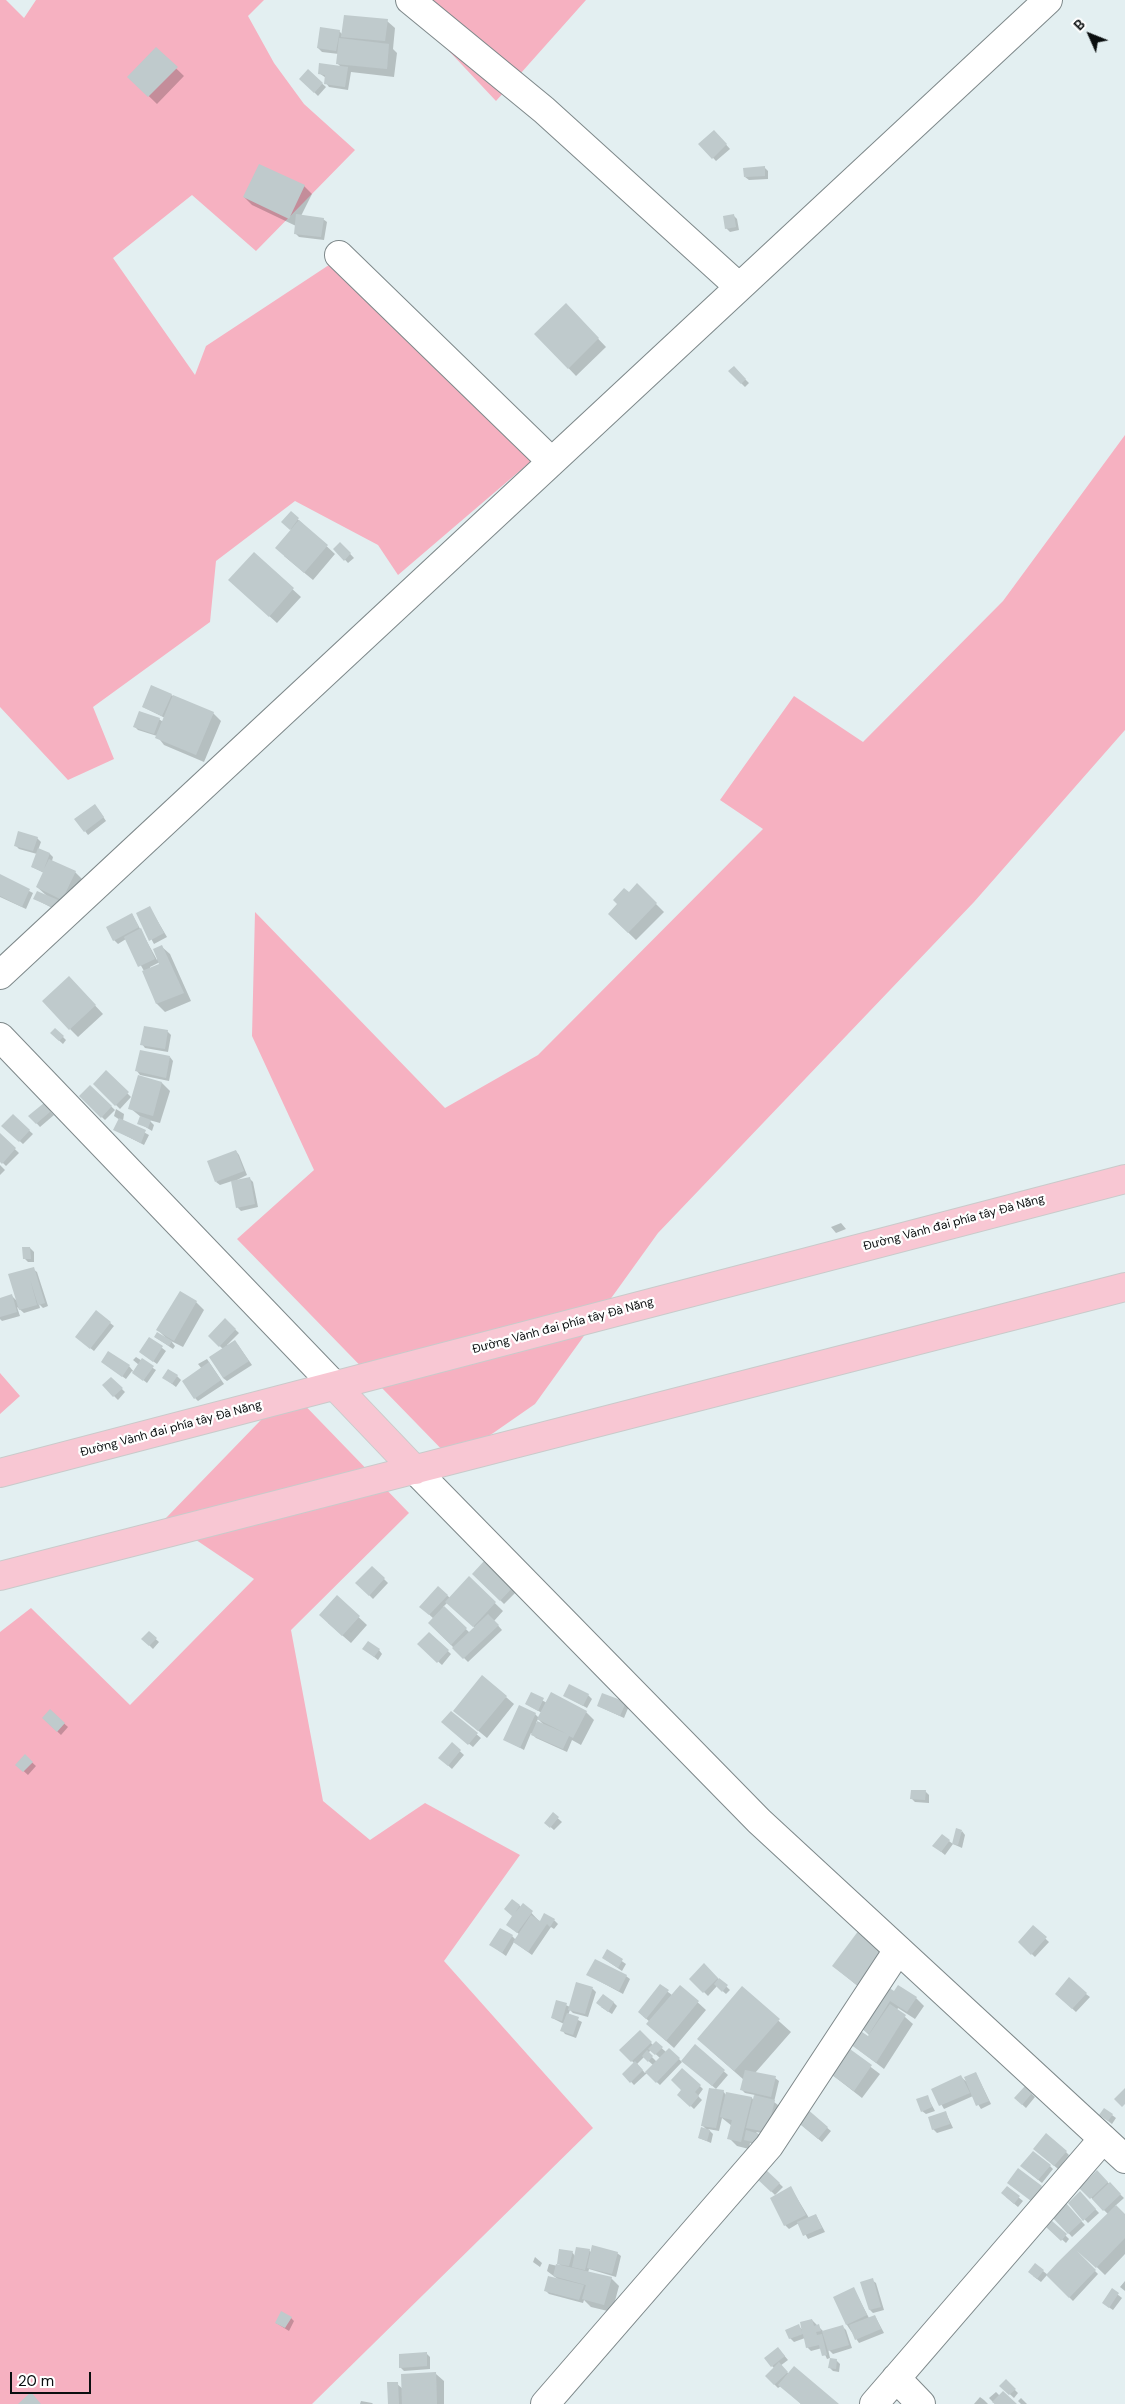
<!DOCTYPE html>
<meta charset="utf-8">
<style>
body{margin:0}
#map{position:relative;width:1125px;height:2404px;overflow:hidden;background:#e3eff1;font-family:"DM Sans",sans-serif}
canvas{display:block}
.north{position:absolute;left:1065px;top:10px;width:50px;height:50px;-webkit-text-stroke:4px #fff;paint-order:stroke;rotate:314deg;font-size:14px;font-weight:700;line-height:20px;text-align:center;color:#0a0e0f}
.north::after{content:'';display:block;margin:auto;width:18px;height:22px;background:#0a0e0f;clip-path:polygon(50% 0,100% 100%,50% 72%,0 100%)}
.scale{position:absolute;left:10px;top:2372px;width:81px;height:22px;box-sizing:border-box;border:2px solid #0a0e0f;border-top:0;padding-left:6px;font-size:15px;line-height:18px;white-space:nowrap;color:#0a0e0f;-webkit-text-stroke:4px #fff;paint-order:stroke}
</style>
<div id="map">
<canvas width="1125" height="2404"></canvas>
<div class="north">B</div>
<div class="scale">20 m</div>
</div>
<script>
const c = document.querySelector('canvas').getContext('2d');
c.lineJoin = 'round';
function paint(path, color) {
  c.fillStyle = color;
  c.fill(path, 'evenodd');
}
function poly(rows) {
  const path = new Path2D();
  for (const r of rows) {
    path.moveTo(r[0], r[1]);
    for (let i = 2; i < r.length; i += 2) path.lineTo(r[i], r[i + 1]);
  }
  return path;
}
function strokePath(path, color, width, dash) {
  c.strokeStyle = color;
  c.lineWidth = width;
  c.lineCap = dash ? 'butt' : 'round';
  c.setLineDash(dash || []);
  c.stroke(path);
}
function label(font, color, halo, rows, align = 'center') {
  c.font = font + ' "DM Sans",sans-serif';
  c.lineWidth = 4.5;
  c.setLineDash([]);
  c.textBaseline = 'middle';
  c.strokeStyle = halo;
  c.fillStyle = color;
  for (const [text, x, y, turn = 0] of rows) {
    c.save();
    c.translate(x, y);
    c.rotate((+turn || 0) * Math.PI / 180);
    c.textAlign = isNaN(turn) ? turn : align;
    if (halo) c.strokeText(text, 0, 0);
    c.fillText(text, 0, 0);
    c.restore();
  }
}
const green = poly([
 [0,0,6,0,24,18,36,0,264,0,248,16,274,63,304,104,355,150,256,251,192,195,113,258,195,375,206,346,335,261,550,445,398,575,378,545,295,501,216,561,210,622,93,707,114,759,68,780,0,707],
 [401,0,586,0,496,101],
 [1125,435,1125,730,974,902,658,1233,535,1404,453,1461,237,1239,314,1170,252,1036,255,912,445,1108,538,1055,763,829,720,800,794,696,863,742,1003,601],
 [0,1373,20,1396,0,1414],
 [290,1390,409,1513,291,1630,323,1801,370,1840,425,1803,520,1855,444,1961,593,2128,312,2404,0,2404,0,1632,31,1608,130,1705,254,1579,165,1519]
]);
const shadow = poly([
 [387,21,395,28,393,49,397,53,394,77,351,72,348,90,329,87,326,83,326,78,319,73,341,67,337,63,339,54,322,52,318,48,339,31,343,35],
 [156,49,184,76,157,104,129,77],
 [308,71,326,87,318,96,301,79],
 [714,131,730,149,716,161,700,144],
 [764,167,768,171,768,179,749,180,745,177],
 [304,186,312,194,301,216,323,219,327,222,324,240,299,237,295,233,296,226,252,205,244,197],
 [733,215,737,219,739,230,730,232,726,228],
 [566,305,606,347,576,376,536,334],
 [734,368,749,383,745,387,730,372],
 [291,513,335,554,313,580,284,556,292,531,283,522],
 [340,543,354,558,348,563,335,549],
 [254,554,301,597,277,623,238,588],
 [171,695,213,713,221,721,204,762,164,745,157,736,138,730,135,727,159,719,163,722,165,718,143,707],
 [98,809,106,821,88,835,85,831],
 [37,838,41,842,38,850,50,854,53,857,52,861,75,872,83,880,58,911,35,899,47,896,37,887,44,873,32,867,37,854,19,849,15,845],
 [0,876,33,893,26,909,0,897],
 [637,885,664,912,636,940,609,914],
 [150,908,167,937,154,944,138,914],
 [132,914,157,960,162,947,170,954,191,1001,165,1012,157,1004,144,971,126,939,118,944,114,940],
 [160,962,161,965,150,969,150,967],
 [77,986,103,1014,78,1037,70,1029],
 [167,1031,171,1035,168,1052,145,1048,142,1044],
 [55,1037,63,1037,66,1040,63,1044],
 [170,1057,173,1061,169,1081,140,1075,137,1071],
 [106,1072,131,1097,120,1109,95,1084],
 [139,1077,162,1083,170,1091,160,1123,149,1120,154,1125,152,1131,139,1123,141,1117,130,1108],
 [90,1086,115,1110,105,1120,80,1096],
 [44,1105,54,1115,40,1127,30,1116],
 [116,1109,124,1114,123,1121,149,1135,144,1145,115,1130,120,1120,114,1116],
 [13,1116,33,1134,23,1144,3,1126],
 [0,1135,19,1153,6,1166,0,1160],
 [236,1151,239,1155,247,1175,235,1181,249,1178,253,1182,258,1207,241,1211,237,1207,232,1181,220,1185,216,1182],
 [0,1165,5,1170,0,1175],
 [841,1223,846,1229,836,1233,831,1227],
 [30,1248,34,1252,34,1262,28,1262,24,1258],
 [33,1269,37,1272,48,1306,43,1308,39,1304,40,1308,24,1313,17,1307,20,1316,2,1321,0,1319,0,1299,12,1296,18,1302],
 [180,1293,196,1302,204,1310,183,1347,171,1341,175,1346,173,1349,155,1337,165,1337,158,1330],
 [96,1312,114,1326,94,1351,80,1340],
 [225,1320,239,1333,227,1345,238,1345,252,1365,227,1381,223,1378,223,1349,209,1336],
 [149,1338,166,1351,157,1364,140,1352],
 [136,1357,156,1370,147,1383,132,1371,126,1379,106,1365,129,1366,134,1372,139,1365,133,1360],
 [207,1359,224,1384,198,1401,195,1398,202,1369,198,1364],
 [177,1376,181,1380,176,1387,168,1381],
 [111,1378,125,1392,118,1400,104,1386],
 [485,1562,516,1592,504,1604,474,1574],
 [372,1567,388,1583,373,1599,357,1583],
 [469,1578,503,1611,494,1621,502,1630,468,1662,429,1623,434,1619,421,1607,438,1587,450,1598],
 [448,1602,475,1628,470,1633,443,1607],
 [337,1597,367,1625,351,1643,328,1623],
 [149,1633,159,1642,153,1649,143,1639],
 [429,1633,451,1654,442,1665,419,1644],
 [364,1649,379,1650,382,1654,378,1660],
 [531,1694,547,1703,586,1712,594,1720,581,1745,572,1740,567,1752,536,1738,531,1733,524,1750,504,1739,535,1714,539,1718,542,1713,526,1704],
 [538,1719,546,1727,536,1723],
 [588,1695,592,1699,587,1708,565,1696],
 [506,1697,514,1704,487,1738,463,1718],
 [625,1703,629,1706,624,1718,598,1706],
 [50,1711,68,1727,61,1735,43,1718],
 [451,1713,481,1738,473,1747,447,1726],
 [452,1744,464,1755,452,1769,443,1761],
 [25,1756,36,1766,28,1775,17,1765],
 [925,1791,929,1795,929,1803,915,1802,912,1799],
 [553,1814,562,1822,554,1830,546,1823],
 [962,1831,965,1835,962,1848,953,1844],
 [949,1841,953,1844,945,1855,934,1846],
 [513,1901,521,1907,523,1904,540,1922,554,1920,558,1924,554,1929,551,1927,532,1955,514,1942,506,1956,491,1945,512,1936,516,1940,519,1934,511,1928,514,1916],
 [1033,1927,1049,1942,1035,1957,1019,1942],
 [607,1951,626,1964,622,1971,603,1958],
 [888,1954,870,1996,833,1966],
 [704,1965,730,1990,726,1994,717,1986,708,1996,691,1979],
 [588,1975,626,1976,630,1979,623,1994],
 [577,1984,593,1989,596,1992,588,2017,573,2013,570,2010,568,2015,582,2022,576,2038,565,2034,562,2030,564,2024,552,2018,557,2001,570,2007],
 [660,1986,672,1995,680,1986,706,2010,674,2048,656,2032,650,2022,643,2016],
 [742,1988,791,2032,755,2073,775,2078,779,2081,774,2102,778,2105,771,2135,756,2132,762,2138,760,2146,750,2143,749,2149,737,2146,729,2138,732,2126,722,2118,719,2131,708,2129,713,2134,711,2143,699,2138,707,2130,702,2125,723,2091,726,2095,752,2098,754,2101,755,2095,745,2093,742,2090,744,2080,710,2050],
 [895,1993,916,1998,924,2006,915,2019,898,2008,897,2010,913,2024,884,2069,851,2044,869,2038,870,2036,860,2026],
 [1056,1994,1086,1994,1090,1997,1076,2012],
 [613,2002,617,2006,612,2014,601,2007],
 [640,2032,653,2045,656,2043,666,2052,669,2049,682,2062,695,2046,728,2075,716,2089,683,2061,660,2085,647,2073,634,2085,624,2074,635,2064,621,2050],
 [651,2050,660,2058,657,2062,648,2053],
 [644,2057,653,2065,645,2073,637,2064],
 [843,2046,880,2074,862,2098,826,2070],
 [683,2070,703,2089,698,2096,702,2100,694,2109,679,2095,683,2090],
 [976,2073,991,2104,981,2109,973,2096,944,2109,933,2090,961,2077,968,2083],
 [1025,2087,1035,2097,1026,2108,1015,2098],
 [927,2096,935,2111,926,2114,922,2111],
 [806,2110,831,2131,822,2142,800,2124],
 [946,2113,953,2128,937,2133,933,2129],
 [1112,2115,1116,2118,1112,2124,1104,2118],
 [1038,2152,1066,2152,1069,2155,1058,2169],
 [1050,2166,1053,2169,1042,2183,1026,2170],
 [763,2168,783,2187,775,2195,756,2176],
 [1097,2172,1124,2198,1115,2206,1125,2216,1125,2254,1105,2275,1076,2247,1108,2214,1081,2188],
 [1012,2186,1041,2187,1045,2190,1035,2203],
 [791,2188,809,2218,816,2215,825,2232,808,2239,799,2223,789,2229,785,2225],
 [1007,2188,1023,2201,1018,2207,1006,2197],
 [1080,2193,1099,2213,1088,2223,1069,2203],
 [1066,2205,1085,2225,1072,2237,1054,2217],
 [1052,2222,1069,2239,1066,2243,1048,2227],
 [1073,2249,1098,2274,1073,2301,1047,2275,1041,2282,1033,2276,1043,2271,1048,2275],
 [589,2250,592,2253,617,2253,621,2256,616,2277,589,2269,588,2273,611,2278,619,2286,612,2312,591,2307,584,2300,583,2303,549,2294,545,2290,559,2280,547,2271,549,2264,562,2267,558,2263,572,2252,575,2256],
 [535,2257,542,2263,540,2267,533,2262],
 [872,2280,876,2283,884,2310,873,2313,870,2310],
 [1125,2281,1125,2291,1120,2287],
 [854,2289,869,2318,875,2316,884,2333,859,2343,847,2325,835,2298],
 [1112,2290,1122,2298,1113,2310,1107,2306],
 [291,2318,294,2321,289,2331,276,2323],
 [812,2320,824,2332,843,2327,846,2330,852,2348,833,2354,828,2349,830,2358,827,2359,822,2348,811,2351,807,2347,805,2338,794,2342,790,2338,798,2326,803,2330],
 [778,2348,788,2360,780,2366,789,2374,837,2404,801,2404,781,2386,778,2388,766,2376,774,2368,772,2366],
 [426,2353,430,2357,430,2369,404,2371,400,2367],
 [836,2360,840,2364,839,2372,833,2371,830,2368],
 [436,2374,444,2381,444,2404,389,2404,397,2384,403,2389],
 [1006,2381,1018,2393,1014,2398,1001,2386],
 [996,2392,1000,2396,1015,2404,995,2404,989,2398],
 [980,2397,984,2400,988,2404,974,2404],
 [1021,2398,1027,2404,1021,2404,1018,2401],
 [361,2401,372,2403,373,2404,360,2404]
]);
const building = poly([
 [344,15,388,19,385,41,341,37],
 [320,27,340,30,336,51,317,48],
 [339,38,389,44,387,69,336,64],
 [156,47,178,67,148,97,127,77],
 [319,63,348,67,345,87,324,84,325,75,318,74],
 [308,69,323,83,314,93,299,79],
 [714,130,727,144,712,159,698,144],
 [259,164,305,185,289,219,243,197],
 [765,166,765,176,744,177,743,168],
 [296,214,324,218,321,237,294,234],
 [734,214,736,227,725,229,723,216],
 [566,303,599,338,568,369,534,334],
 [734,366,746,379,741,384,728,371],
 [291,511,299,518,290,530,281,522],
 [299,520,328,545,304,573,275,548],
 [340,542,351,553,344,561,333,549],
 [254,552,294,588,269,617,228,580],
 [151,685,172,694,162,716,142,707],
 [173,695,214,712,196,755,155,738],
 [139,711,160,718,154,734,133,727],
 [95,804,104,817,84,832,74,819],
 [18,831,38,837,33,851,14,846],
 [38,848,50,853,44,869,49,859,76,871,62,900,36,887,43,872,31,867],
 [0,874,30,889,22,907,0,896],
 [637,883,657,903,628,933,608,914,617,904,613,900,624,888,629,892],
 [37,891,58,900,54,908,33,899],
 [150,906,164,933,149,941,136,913],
 [132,913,139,927,113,941,106,927],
 [141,928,155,959,138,967,124,937],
 [162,945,184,993,156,1004,142,971,159,964,153,949],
 [69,976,96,1005,69,1030,42,1001],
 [144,1026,168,1030,165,1049,140,1045],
 [55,1028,64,1036,59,1041,50,1033],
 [140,1050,170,1056,166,1078,135,1071],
 [106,1070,129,1092,115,1106,93,1084],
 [138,1075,162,1082,153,1116,128,1109],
 [90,1085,112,1106,101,1118,79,1096],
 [44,1103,51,1111,36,1124,28,1116],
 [13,1114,30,1130,19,1142,1,1126],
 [140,1116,151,1120,148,1128,137,1124],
 [119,1118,146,1130,141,1143,113,1130],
 [0,1133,16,1148,2,1164,0,1162],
 [236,1150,244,1171,215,1182,207,1161],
 [250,1177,255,1204,236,1208,231,1181],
 [22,1247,30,1247,31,1259,23,1259],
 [34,1267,45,1303,38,1305,30,1279,37,1305,19,1310,8,1274],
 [180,1291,197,1301,174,1341,156,1330],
 [12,1294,17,1312,0,1317,0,1298],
 [96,1310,111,1322,90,1349,75,1337],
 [225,1318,236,1329,219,1347,208,1336],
 [157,1332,172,1341,169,1346,154,1337],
 [149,1337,163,1346,153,1362,139,1352],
 [235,1340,249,1361,223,1378,209,1357],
 [108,1351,130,1365,122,1377,101,1362],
 [142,1358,154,1366,143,1381,132,1373],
 [209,1362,221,1380,194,1399,182,1381],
 [168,1369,178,1375,172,1384,162,1378],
 [111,1377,123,1388,113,1397,102,1385],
 [485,1560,513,1587,500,1601,472,1574],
 [372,1566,385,1578,369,1596,355,1583],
 [469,1576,496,1602,473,1627,445,1602],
 [438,1586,448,1595,429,1615,419,1607],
 [337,1595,360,1616,342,1636,319,1615],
 [444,1606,467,1628,451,1645,428,1623],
 [488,1614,499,1625,463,1659,452,1648],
 [149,1631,157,1638,149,1646,141,1639],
 [429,1632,449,1650,437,1663,417,1644],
 [368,1641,380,1649,374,1657,362,1649],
 [482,1675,507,1696,478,1731,453,1711],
 [569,1684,589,1694,583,1706,563,1696],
 [531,1692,544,1698,538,1711,525,1704],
 [551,1692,587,1711,573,1738,569,1736,563,1749,531,1735,537,1721,567,1734,537,1719],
 [602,1693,626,1702,620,1716,597,1706],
 [519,1705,536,1713,520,1748,503,1740],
 [50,1709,65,1723,57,1732,42,1718],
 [451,1711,478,1733,468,1745,441,1722],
 [452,1742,461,1750,448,1766,438,1758],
 [25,1754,33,1762,23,1772,15,1765],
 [911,1790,926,1790,925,1800,910,1799],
 [553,1812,559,1817,550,1828,544,1823],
 [956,1828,962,1830,958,1845,952,1844],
 [942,1834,950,1840,941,1852,932,1846],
 [512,1899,520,1905,515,1913,523,1903,533,1911,517,1933,506,1925,512,1916,504,1909],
 [544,1913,555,1919,550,1927,547,1924,528,1952,513,1942,531,1915,540,1921],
 [1033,1925,1047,1937,1031,1955,1018,1942],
 [500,1928,513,1935,502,1953,489,1945],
 [859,1930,889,1954,862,1989,832,1966],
 [607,1949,623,1959,618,1968,602,1958],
 [595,1959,627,1975,619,1991,586,1975],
 [704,1963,718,1978,703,1993,689,1979],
 [1069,1977,1087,1993,1072,2009,1055,1994],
 [719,1978,728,1985,722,1992,714,1984],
 [576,1982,593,1987,585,2014,568,2010],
 [660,1984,669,1990,646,2019,638,2012],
 [680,1985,699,2001,666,2041,646,2024],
 [885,1985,894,1991,898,1985,917,1997,907,2012,890,2001,869,2034,858,2026],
 [742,1986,780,2019,734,2071,697,2039],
 [603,1994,614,2002,608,2012,596,2003],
 [556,2000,567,2003,562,2021,551,2018],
 [890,2004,906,2015,876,2063,850,2044,859,2030,868,2036],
 [567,2013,579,2017,573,2035,560,2031],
 [640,2030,652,2042,631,2062,619,2050],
 [656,2041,663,2047,655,2055,648,2049],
 [695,2044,725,2070,712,2086,681,2061],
 [843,2044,872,2065,854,2091,825,2070],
 [669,2048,680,2058,656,2083,645,2072],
 [647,2050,653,2056,648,2062,642,2056],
 [635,2061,643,2070,630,2083,622,2074],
 [682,2068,701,2085,695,2092,699,2096,690,2107,677,2095,681,2090,671,2080],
 [745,2070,776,2076,771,2097,740,2090],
 [976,2072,989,2101,976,2106,964,2077],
 [961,2075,970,2093,939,2106,931,2089],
 [1025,2086,1032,2093,1022,2105,1014,2098],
 [709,2088,724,2090,716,2128,701,2126],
 [1125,2088,1125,2104,1122,2107,1114,2099],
 [726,2092,752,2097,741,2142,727,2139,732,2120,720,2117],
 [754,2095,775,2100,767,2132,746,2128],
 [928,2095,932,2107,921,2112,916,2099],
 [806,2108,828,2127,818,2139,795,2120],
 [1104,2108,1113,2114,1108,2121,1099,2115],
 [946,2111,950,2124,932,2130,928,2117],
 [701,2127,710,2130,707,2141,698,2138],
 [746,2130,759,2134,757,2143,744,2140],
 [1046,2133,1067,2151,1054,2166,1033,2149],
 [1033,2151,1051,2165,1038,2180,1020,2166],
 [763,2167,780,2183,771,2192,754,2176],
 [1018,2168,1042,2186,1031,2201,1007,2183],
 [1097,2170,1108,2182,1090,2199,1079,2188],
 [1110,2182,1121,2194,1103,2211,1092,2199],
 [791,2186,806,2215,784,2226,770,2198],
 [1007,2186,1020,2196,1014,2204,1001,2193],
 [1080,2191,1096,2209,1083,2221,1068,2203],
 [1066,2203,1082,2221,1068,2234,1052,2217],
 [1116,2205,1125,2214,1125,2238,1096,2268,1077,2251,1096,2270,1069,2298,1046,2275,1058,2262,1068,2271,1058,2262],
 [816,2214,822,2228,803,2236,797,2222],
 [1052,2221,1067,2234,1061,2241,1046,2227],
 [592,2245,618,2252,612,2274,587,2268],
 [576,2247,590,2249,585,2270,572,2267],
 [559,2249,573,2251,569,2266,557,2264],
 [1035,2263,1044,2270,1037,2279,1028,2272],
 [556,2264,612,2277,604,2305,582,2299,586,2285,553,2276],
 [548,2276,584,2285,579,2300,544,2291],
 [873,2278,881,2307,869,2310,860,2282],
 [854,2287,867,2315,846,2325,833,2297],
 [1112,2288,1119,2293,1109,2308,1102,2303],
 [281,2311,292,2317,285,2328,275,2323],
 [875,2315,881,2329,855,2340,849,2325],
 [812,2319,814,2326,819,2324,821,2331,816,2332,817,2335,822,2334,827,2355,822,2356,819,2345,806,2348,803,2334,789,2339,785,2330,799,2324,802,2332,800,2322],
 [843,2325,849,2345,828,2351,822,2331],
 [778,2347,785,2356,771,2367,764,2358],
 [427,2352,427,2366,399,2368,399,2354],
 [830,2358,837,2359,836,2369,828,2368],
 [779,2362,788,2372,774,2385,765,2376],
 [794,2366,839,2404,801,2404,778,2385],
 [436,2372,437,2404,402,2404,401,2374],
 [1006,2379,1016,2389,1009,2395,999,2386],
 [387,2382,398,2382,399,2404,388,2404],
 [1003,2391,1017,2404,995,2404,992,2402],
 [31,2392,41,2404,18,2404]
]);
const street = poly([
 [410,0,544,110,738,286],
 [339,255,551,461],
 [0,975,1048,0],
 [896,2378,921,2404],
 [545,2404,769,2146,898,1950],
 [874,2404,1103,2139]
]);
const secondary = poly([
 [0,1037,335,1386],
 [415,1470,759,1821,1125,2159]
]);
const primary = poly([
 [335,1386,415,1470],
 [0,1473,1125,1179],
 [0,1576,1125,1287]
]);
const streetNames = [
 ["Đường Vành đai phía tây Đà Nẵng",954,1223,-15],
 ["Đường Vành đai phía tây Đà Nẵng",563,1326,-15],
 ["Đường Vành đai phía tây Đà Nẵng",171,1429,-15]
];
paint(green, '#f6b1c1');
paint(shadow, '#0003');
paint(building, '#bfcacc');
strokePath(street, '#7e888a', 30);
strokePath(secondary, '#7e888a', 30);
strokePath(primary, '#c9caca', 30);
strokePath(street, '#fff', 28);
strokePath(secondary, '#fff', 28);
strokePath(primary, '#f8c7d3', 28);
label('12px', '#0a0e0f', '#fff', streetNames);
</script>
